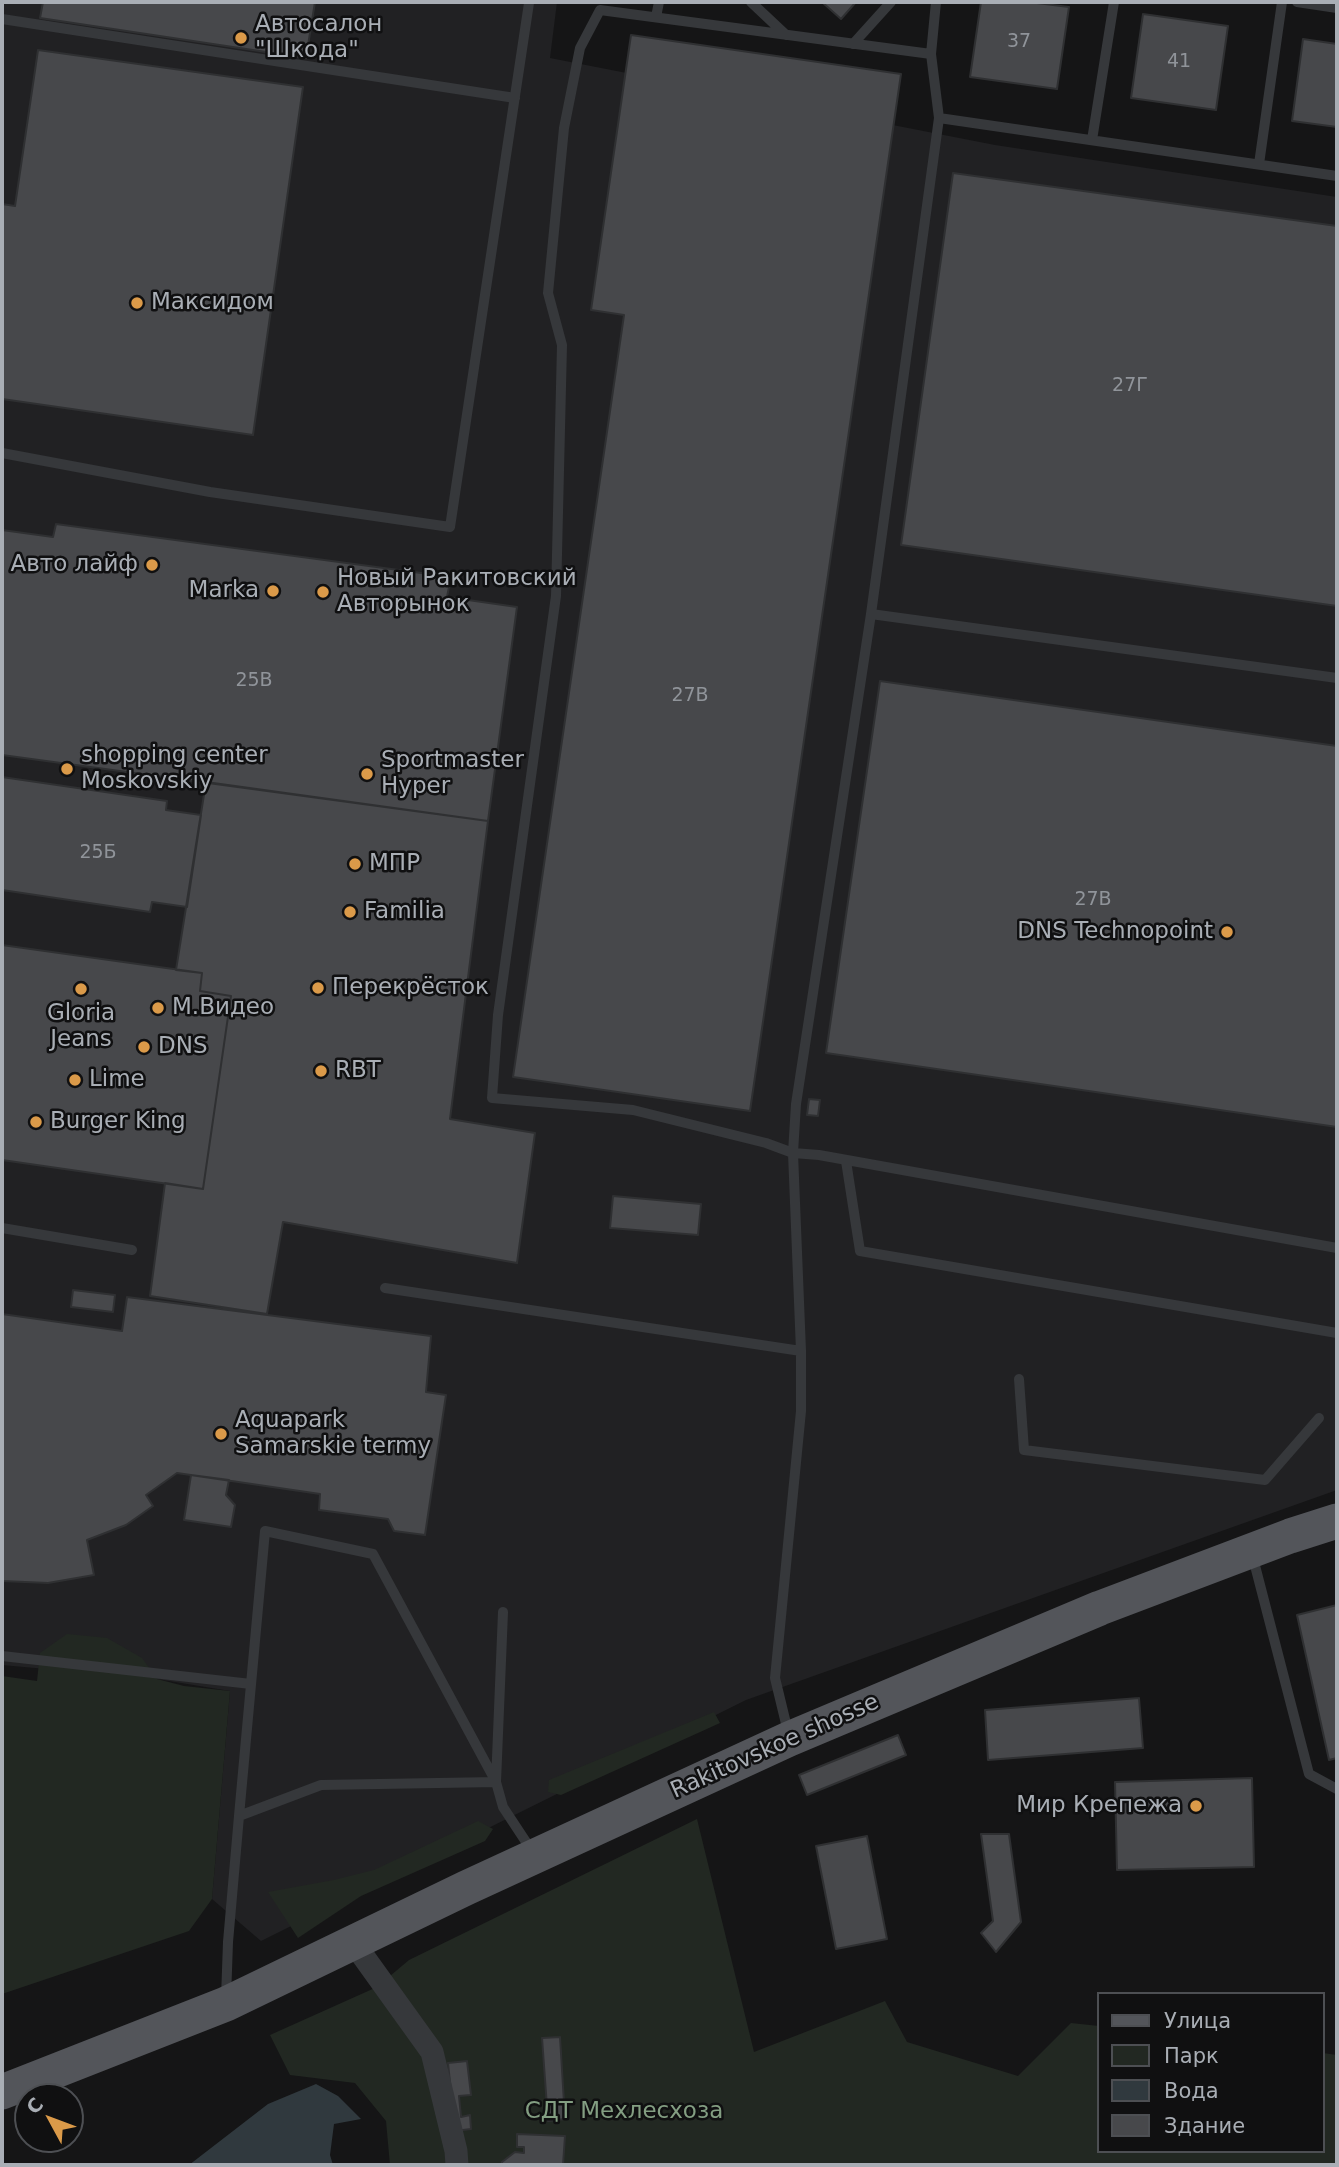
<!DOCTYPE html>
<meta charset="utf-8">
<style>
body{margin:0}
#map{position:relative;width:1339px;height:2167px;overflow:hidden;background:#151516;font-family:"DejaVu Sans",sans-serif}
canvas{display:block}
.frame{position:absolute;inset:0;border:4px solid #a9aeb5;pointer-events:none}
.legend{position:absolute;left:1097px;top:1992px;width:228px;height:161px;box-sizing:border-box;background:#101011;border:2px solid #4d4f53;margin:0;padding:9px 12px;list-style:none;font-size:21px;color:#a9aeb5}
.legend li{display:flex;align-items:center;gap:14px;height:35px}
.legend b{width:35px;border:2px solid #4d4f53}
.north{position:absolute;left:14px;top:2083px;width:70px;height:70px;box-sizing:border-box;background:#101011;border:2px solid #4d4f53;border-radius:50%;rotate:311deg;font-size:19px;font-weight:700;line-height:28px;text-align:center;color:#a9aeb5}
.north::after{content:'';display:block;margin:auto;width:24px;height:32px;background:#db9a49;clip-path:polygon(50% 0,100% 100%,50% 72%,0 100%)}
</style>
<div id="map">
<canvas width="1339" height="2167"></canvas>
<div class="frame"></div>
<ul class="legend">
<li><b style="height:9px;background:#53555a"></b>Улица</li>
<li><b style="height:19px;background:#222822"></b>Парк</li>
<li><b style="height:19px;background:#30393e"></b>Вода</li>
<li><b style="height:19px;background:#47484b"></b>Здание</li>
</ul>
<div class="north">С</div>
</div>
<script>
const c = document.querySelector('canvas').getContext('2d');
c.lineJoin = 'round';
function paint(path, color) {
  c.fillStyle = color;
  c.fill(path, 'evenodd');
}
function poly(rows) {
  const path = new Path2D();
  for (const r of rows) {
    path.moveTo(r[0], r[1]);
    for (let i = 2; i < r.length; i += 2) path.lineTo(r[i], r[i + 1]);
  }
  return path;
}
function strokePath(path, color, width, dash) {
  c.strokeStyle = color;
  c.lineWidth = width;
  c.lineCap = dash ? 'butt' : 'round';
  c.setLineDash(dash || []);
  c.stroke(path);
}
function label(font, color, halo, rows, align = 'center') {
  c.font = font + ' "DejaVu Sans",sans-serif';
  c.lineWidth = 5;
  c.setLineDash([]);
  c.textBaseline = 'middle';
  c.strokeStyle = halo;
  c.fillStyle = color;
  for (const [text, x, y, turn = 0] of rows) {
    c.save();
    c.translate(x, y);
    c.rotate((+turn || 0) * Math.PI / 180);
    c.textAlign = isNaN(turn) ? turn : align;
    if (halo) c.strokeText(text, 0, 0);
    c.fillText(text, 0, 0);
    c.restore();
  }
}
const built = poly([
 [2,2,557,2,550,58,995,145,1337,197,1337,1490,746,1700,261,1941,212,1899,230,1691,157,1679,2,1665]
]);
const green = poly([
 [67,1634,107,1638,142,1658,157,1679,184,1686,230,1691,212,1899,189,1931,2,1994,2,1676,37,1681,40,1653],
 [714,1712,720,1723,561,1795,548,1792,549,1780],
 [697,1819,754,2052,885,2001,907,2042,1018,2076,1071,2023,1099,2026,1099,2151,1323,2151,1323,2053,1337,2055,1337,2165,390,2165,386,2121,355,2083,290,2075,270,2035,377,1987,409,1960],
 [478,1821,493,1829,485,1841,361,1896,298,1938,268,1892,334,1880,374,1870]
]);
const water = poly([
 [316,2084,338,2096,361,2119,334,2124,330,2155,333,2165,189,2165,268,2104]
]);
const building = poly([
 [43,2,315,2,306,58,40,18,43,2],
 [822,2,856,2,841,19,822,2],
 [981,2,1029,2,1069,7,1057,89,970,77,981,2],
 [1143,14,1228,26,1216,110,1131,98,1143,14],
 [631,35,901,74,750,1111,513,1077,624,315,591,310,631,35],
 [1303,39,1337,44,1337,127,1292,121,1303,39],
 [38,50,303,87,253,435,2,399,2,204,15,206,38,50],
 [953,173,1337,226,1337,606,901,545,953,173],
 [56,524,451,577,447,597,517,607,488,821,2,755,2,530,53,537,56,524],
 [880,681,1337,746,1337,1127,826,1053,880,681],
 [2,777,167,801,166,810,201,815,187,907,152,902,150,912,2,890,2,777],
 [206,782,488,821,450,1119,535,1133,517,1263,283,1222,267,1314,150,1296,165,1183,203,1189,231,996,200,991,202,973,176,970,206,782],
 [2,945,202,973,200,991,231,996,203,1189,2,1160,2,945],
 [809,1099,820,1100,818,1116,807,1115,809,1099],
 [613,1196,701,1204,698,1235,610,1228,613,1196],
 [73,1290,115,1295,113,1312,71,1307,73,1290],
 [127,1297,431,1336,426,1392,446,1395,425,1535,394,1531,388,1519,319,1510,320,1494,177,1473,146,1495,153,1506,126,1525,87,1540,94,1575,48,1583,2,1581,2,1314,122,1331,127,1297],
 [191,1475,229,1480,226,1495,235,1505,231,1527,184,1520,191,1475],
 [1337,1605,1337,1758,1329,1760,1297,1615,1337,1605],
 [1139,1698,1143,1748,988,1760,985,1710,1139,1698],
 [898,1735,906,1755,807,1795,799,1775,898,1735],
 [1252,1778,1254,1867,1117,1870,1115,1782,1252,1778],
 [981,1834,1009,1834,1021,1922,996,1952,981,1933,993,1921,981,1834],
 [867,1836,887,1939,836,1949,816,1846,867,1836],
 [560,2037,565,2119,548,2121,542,2038,560,2037],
 [467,2061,471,2095,459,2096,461,2117,470,2115,471,2129,455,2131,448,2063,467,2061],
 [517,2134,565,2136,563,2165,502,2165,502,2162,515,2152,524,2153,524,2147,517,2147,517,2134]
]);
const service = poly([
 [751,2,786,35],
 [1297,2,1337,8],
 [656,17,659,2],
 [2,19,515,98],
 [853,44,891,2],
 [931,54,600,10,580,48,564,128,548,293,562,345,556,596,498,1015,492,1098,633,1110,766,1143,793,1153,819,1155,1337,1248],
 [939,118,1337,176],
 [1092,140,1114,2],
 [1259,164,1282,2],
 [2,453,210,492,450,527,529,3],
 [871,614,1337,678],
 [846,1161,860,1251,1337,1333],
 [2,1228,132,1250],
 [385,1288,801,1351],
 [1019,1379,1024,1450,1265,1480,1319,1418],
 [1252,1554,1309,1774,1337,1789],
 [503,1612,496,1782,503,1807,532,1851],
 [2,1656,251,1684],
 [789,1736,775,1678,801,1411,801,1351,793,1153,796,1104,871,614,939,118,931,54,936,2],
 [226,1998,228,1942,239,1816,265,1531,373,1554,496,1782,321,1785,239,1816]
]);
const minor = poly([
 [353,1942,432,2052,456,2151,457,2165]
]);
const primary = poly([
 [2,2092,226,2004,466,1888,789,1739,1100,1608,1290,1536,1337,1521]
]);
const markers = [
 [241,38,7,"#db9a49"],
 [137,303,7,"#db9a49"],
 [152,565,7,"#db9a49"],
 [273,591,7,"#db9a49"],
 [323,592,7,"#db9a49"],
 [67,769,7,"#db9a49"],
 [367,774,7,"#db9a49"],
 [355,864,7,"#db9a49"],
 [350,912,7,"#db9a49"],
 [1227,932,7,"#db9a49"],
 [318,988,7,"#db9a49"],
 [81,989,7,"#db9a49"],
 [158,1008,7,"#db9a49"],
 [144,1047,7,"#db9a49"],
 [321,1071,7,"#db9a49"],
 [75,1080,7,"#db9a49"],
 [36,1122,7,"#db9a49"],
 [221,1434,7,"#db9a49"],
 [1196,1806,7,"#db9a49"]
];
const numberNames = [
 ["37",1019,42],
 ["41",1179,62],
 ["27Г",1130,386],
 ["25В",254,681],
 ["27В",690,696],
 ["25Б",98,853],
 ["27В",1093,900]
];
const poiNames = [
 ["Автосалон",255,25],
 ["\"Шкода\"",255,51],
 ["Максидом",151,303],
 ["Авто лайф",138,565,"right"],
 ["Новый Ракитовский",337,579],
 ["Авторынок",337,605],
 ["Marka",259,591,"right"],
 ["shopping center",81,756],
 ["Moskovskiy",81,782],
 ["Sportmaster",381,761],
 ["Hyper",381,787],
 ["МПР",369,864],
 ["Familia",364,912],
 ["DNS Technopoint",1213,932,"right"],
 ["Перекрёсток",332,988],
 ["М.Видео",172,1008],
 ["Gloria",81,1014,"center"],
 ["Jeans",81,1040,"center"],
 ["DNS",158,1047],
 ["RBT",335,1071],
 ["Lime",89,1080],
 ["Burger King",50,1122],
 ["Aquapark",235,1421],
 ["Samarskie termy",235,1447],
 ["Мир Крепежа",1182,1806,"right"]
];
const streetNames = [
 ["Rakitovskoe shosse",775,1747,-24]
];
const parkNames = [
 ["СДТ Мехлесхоза",624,2112]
];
paint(built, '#212123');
paint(green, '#222822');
paint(water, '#30393e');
paint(building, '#47484b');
strokePath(building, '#2f3032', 2);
strokePath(service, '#36383b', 10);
strokePath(minor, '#36383b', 23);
strokePath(primary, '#53555a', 35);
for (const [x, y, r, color] of markers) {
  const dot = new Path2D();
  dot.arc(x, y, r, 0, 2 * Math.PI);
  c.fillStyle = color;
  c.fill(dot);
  strokePath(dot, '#101011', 2.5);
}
label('19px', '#90949a', null, numberNames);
label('23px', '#a9aeb5', '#101011', poiNames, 'left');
label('23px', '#a9aeb5', '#101011', streetNames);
label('23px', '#839e82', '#101011', parkNames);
</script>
